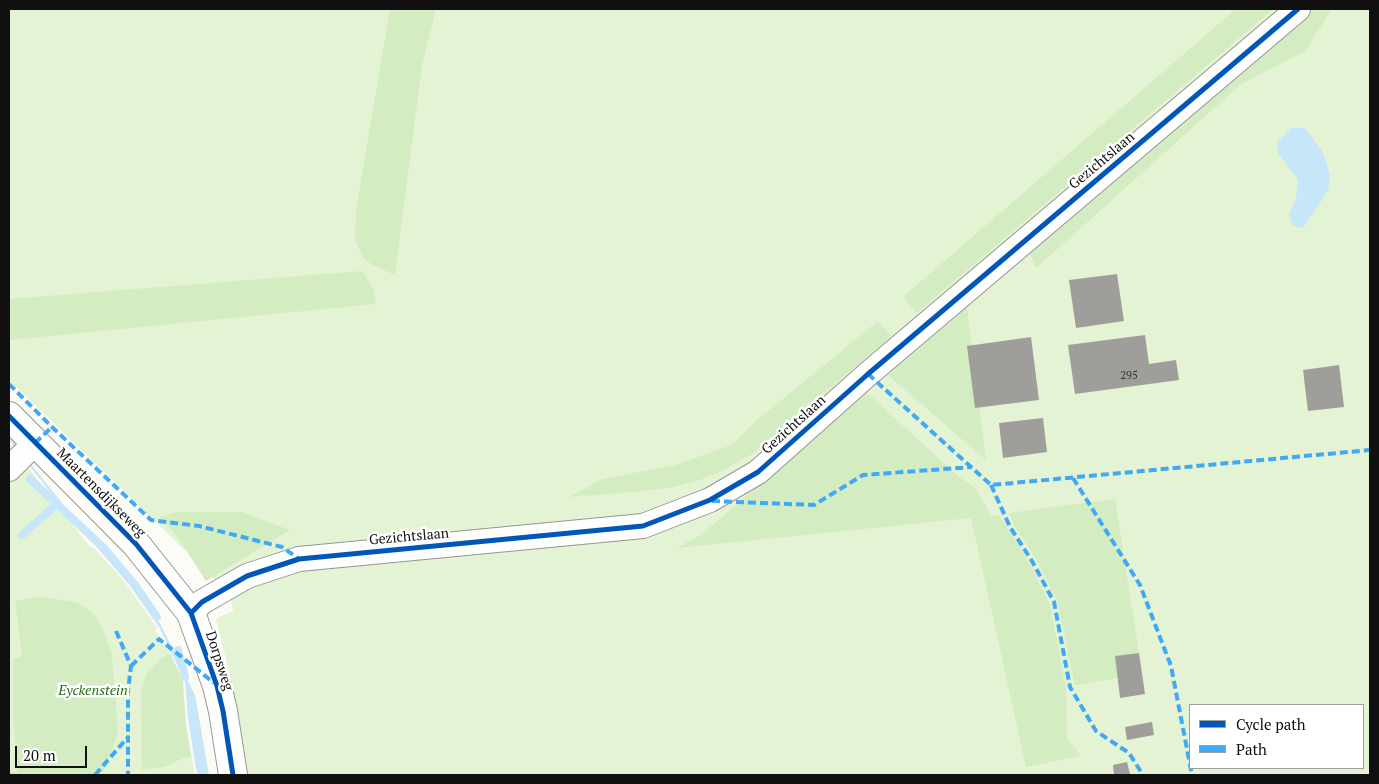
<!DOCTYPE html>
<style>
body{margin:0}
#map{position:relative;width:1379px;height:784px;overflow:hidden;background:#fcfbf5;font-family:"PT Serif",serif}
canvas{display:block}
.frame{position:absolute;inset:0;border:10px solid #101010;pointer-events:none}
.legend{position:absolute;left:1189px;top:704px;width:175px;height:65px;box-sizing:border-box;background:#fff;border:1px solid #9f9f9f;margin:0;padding:6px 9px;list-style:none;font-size:15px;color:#101010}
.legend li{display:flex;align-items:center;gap:10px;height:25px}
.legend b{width:25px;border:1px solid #9f9f9f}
.scale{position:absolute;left:15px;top:746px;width:72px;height:22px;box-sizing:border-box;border:2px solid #101010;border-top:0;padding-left:6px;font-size:15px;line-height:18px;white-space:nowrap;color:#101010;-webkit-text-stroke:4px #fff;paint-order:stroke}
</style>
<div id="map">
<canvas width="1379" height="784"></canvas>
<div class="frame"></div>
<ul class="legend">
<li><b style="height:6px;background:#0057b8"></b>Cycle path</li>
<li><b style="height:6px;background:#3fa9f5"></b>Path</li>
</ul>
<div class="scale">20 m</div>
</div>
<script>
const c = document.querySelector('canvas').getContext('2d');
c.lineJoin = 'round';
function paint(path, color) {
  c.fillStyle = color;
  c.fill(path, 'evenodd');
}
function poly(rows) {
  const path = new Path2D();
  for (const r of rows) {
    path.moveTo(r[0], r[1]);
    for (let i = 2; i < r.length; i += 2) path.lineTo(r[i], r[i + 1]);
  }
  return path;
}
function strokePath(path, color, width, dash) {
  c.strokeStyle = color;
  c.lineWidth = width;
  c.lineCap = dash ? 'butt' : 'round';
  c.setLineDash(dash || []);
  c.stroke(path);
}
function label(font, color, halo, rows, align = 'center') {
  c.font = font + ' "PT Serif",serif';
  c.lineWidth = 5;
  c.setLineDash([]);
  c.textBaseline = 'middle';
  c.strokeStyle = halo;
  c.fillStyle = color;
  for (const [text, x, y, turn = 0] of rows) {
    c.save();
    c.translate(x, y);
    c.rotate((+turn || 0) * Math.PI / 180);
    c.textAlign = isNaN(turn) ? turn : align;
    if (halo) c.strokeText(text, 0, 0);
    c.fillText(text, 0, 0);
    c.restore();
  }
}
const green = poly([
 [9,9,1370,9,1370,775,246,775,229,672,216,619,233,611,230,594,9,380],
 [1190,705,1363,705,1363,768,1190,768],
 [9,443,90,547,93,547,124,581,157,628,155,630,168,648,185,719,195,775,9,775]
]);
const forest = poly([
 [390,9,436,9,422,65,395,275,372,265,362,256,355,239,356,210],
 [1236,9,1273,9,917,313,903,297],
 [1308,9,1332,9,1305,51,1240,85,1036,268,1028,248],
 [362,271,374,290,376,304,9,340,9,299],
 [967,307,986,460,888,375],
 [878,321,891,336,752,454,726,469,700,480,673,487,644,491,569,497,602,479,675,465,732,445,756,421],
 [867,393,959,477,974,487,986,505,990,516,999,515,1030,564,1050,605,1066,689,1067,738,1081,756,1026,767,971,518,677,548,701,535],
 [1115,499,1139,653,1115,656,1118,678,1075,685,1057,601,1036,559,1015,527,1009,513],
 [176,512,242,512,290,530,206,581,177,536,160,517],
 [40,596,78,603,95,615,106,637,112,656,118,733,104,770,100,775,9,775,9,771,18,774,13,719,13,659,22,656,15,601],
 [171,654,183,682,186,724,191,757,184,758,164,767,142,770,141,693,147,672,163,657]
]);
const water = poly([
 [1291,128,1305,128,1323,152,1330,175,1328,191,1303,228,1293,226,1289,214,1296,199,1298,180,1278,153,1277,142],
 [9,437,83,529,98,543,135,587,161,625,195,695,209,775,197,775,188,718,185,681,159,627,130,586,95,545,81,531,9,440]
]);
const stream = poly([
 [30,479,104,548,135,585,157,617],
 [22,535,57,504],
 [178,650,185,677]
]);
const building = poly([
 [1117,274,1124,321,1076,328,1069,280],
 [1145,335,1149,364,1176,360,1179,380,1075,394,1068,345],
 [1031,337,1039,400,975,408,967,346],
 [1339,365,1344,407,1308,411,1303,370],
 [1043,418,1047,452,1003,458,999,423],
 [1139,653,1145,694,1120,698,1115,656],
 [1152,722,1154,735,1127,740,1125,727],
 [1127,762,1130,774,1114,775,1113,765]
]);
const minor = poly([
 [9,469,35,443],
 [191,613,202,602,247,576,299,559,643,526,710,500,758,472,868,374,1298,9]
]);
const tertiary = poly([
 [9,416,136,544,191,613,217,686,223,711,233,775]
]);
const quiet = poly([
 [868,374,991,485,1370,450],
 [9,384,52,427,151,520,199,526,282,547,299,559],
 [35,443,52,427],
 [1073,478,1140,585,1171,666,1192,775],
 [991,485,1010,527,1032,561,1054,602,1070,687,1096,731,1129,753,1143,775],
 [712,501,814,505,863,475,972,467],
 [116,631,131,666,128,691,128,737],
 [131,666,159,639,214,683],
 [95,775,128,737,128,775]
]);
const cycleway = poly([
 [9,416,136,544,191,613,217,686,223,711,233,775],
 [191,613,202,602,247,576,299,559,643,526,710,500,758,472,868,374,1298,9]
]);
const numberNames = [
 ["295",1129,376]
];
const streetNames = [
 ["Gezichtslaan",1102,161,-40],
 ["Gezichtslaan",794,425,-42],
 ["Maartensdijkseweg",101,493,45],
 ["Gezichtslaan",409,537,-5],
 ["Dorpsweg",219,661,72]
];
const parkNames = [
 ["Eyckenstein",93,691]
];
paint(green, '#e4f3d3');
paint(forest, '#d4ecc1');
paint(water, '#c8e6f9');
strokePath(stream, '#c8e6f9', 8);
paint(building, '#a09e9a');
strokePath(minor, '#969693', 26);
strokePath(tertiary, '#969693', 30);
strokePath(minor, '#fffefe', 24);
strokePath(tertiary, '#fffefe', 28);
strokePath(quiet, '#3fa9f5', 4, [8, 4]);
strokePath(cycleway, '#0057b8', 5);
label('11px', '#343432', null, numberNames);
label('14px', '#101010', '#fff', streetNames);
label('italic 14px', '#286e19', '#fff', parkNames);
</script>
